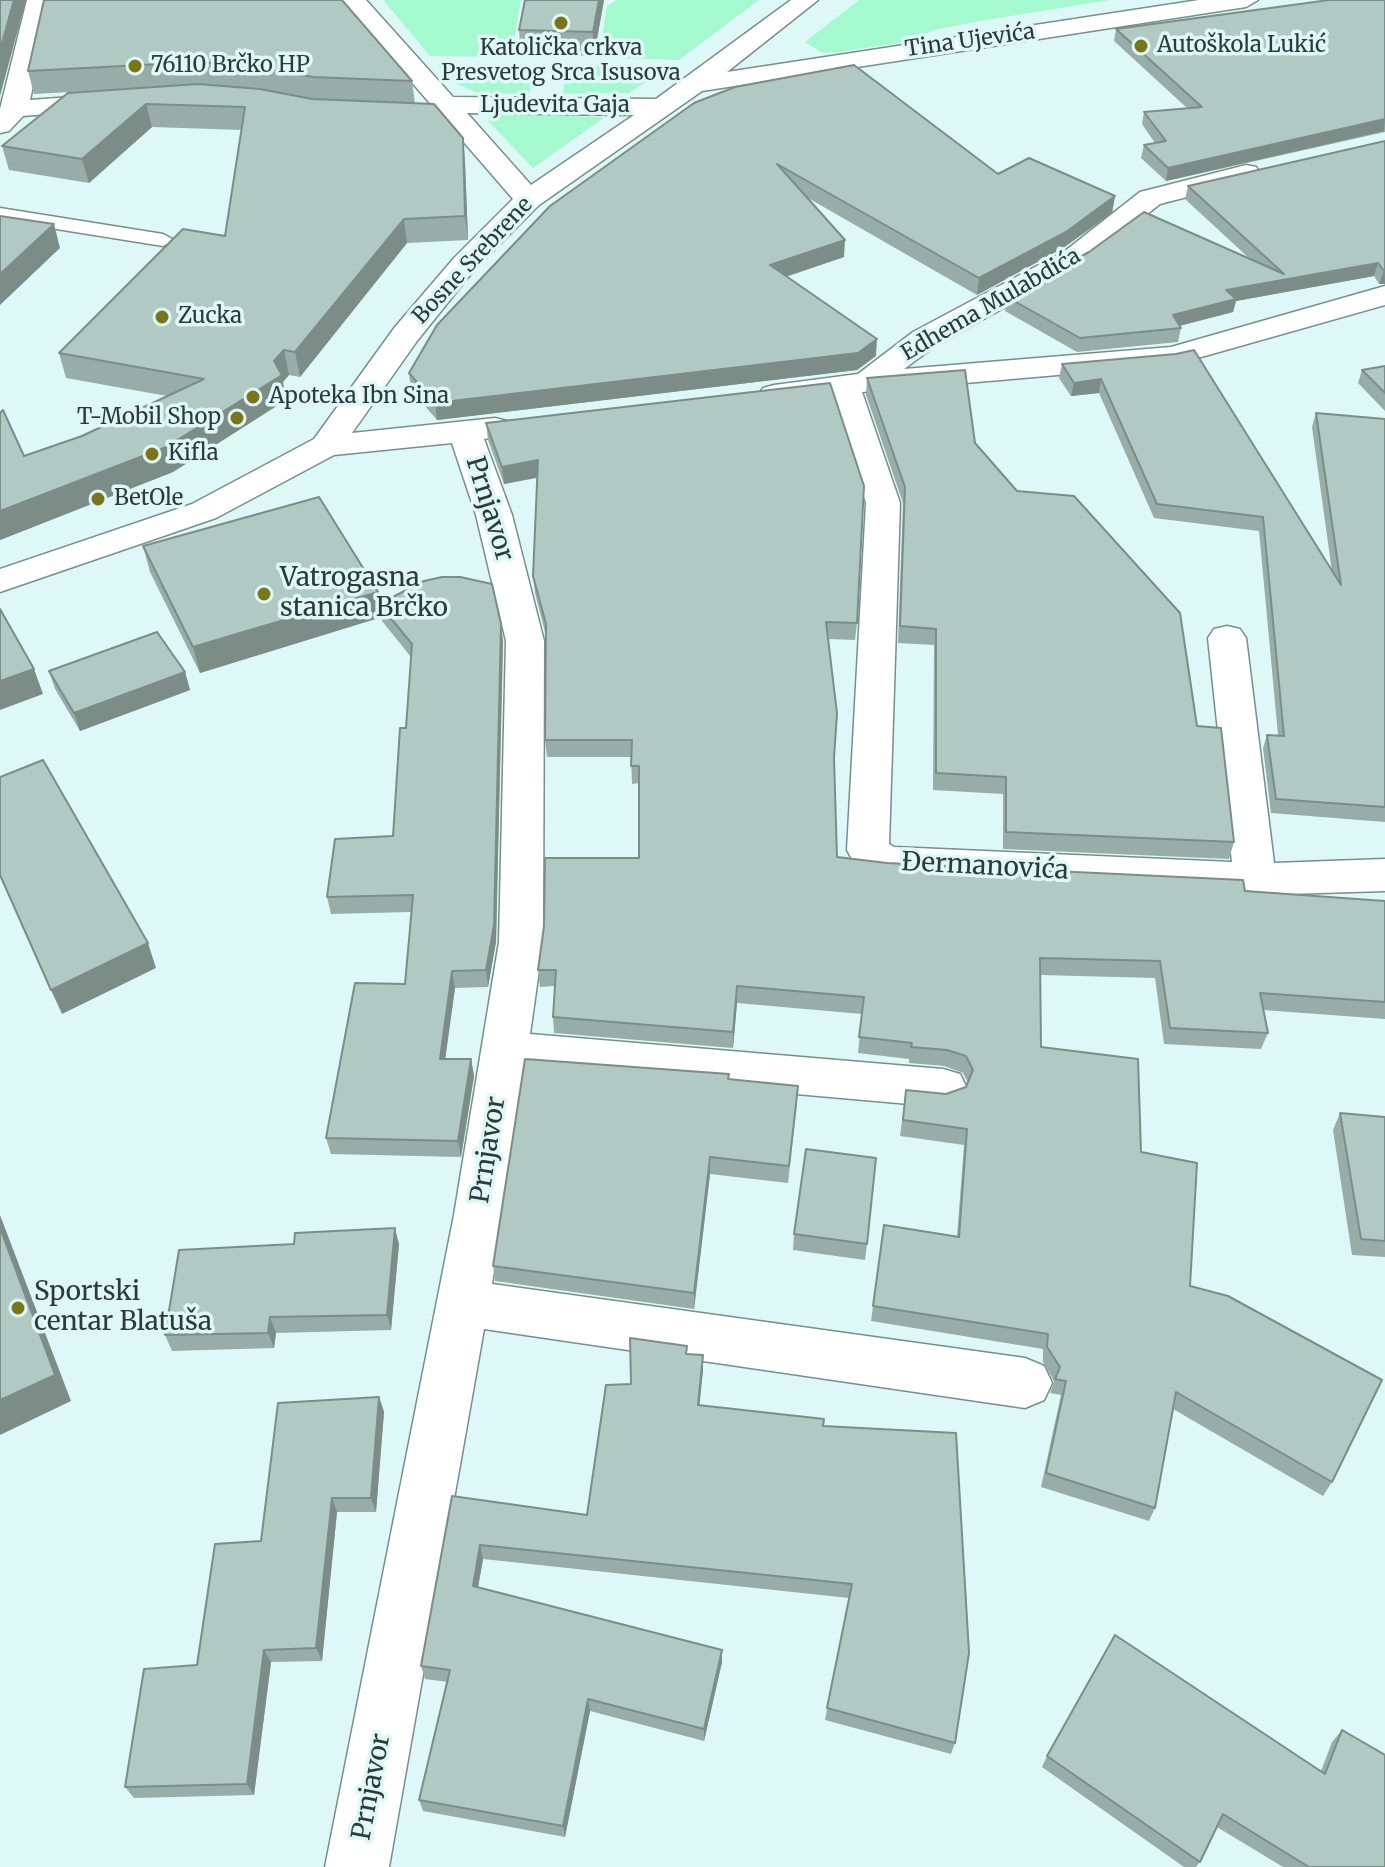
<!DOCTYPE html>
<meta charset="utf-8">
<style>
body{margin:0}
canvas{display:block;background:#def8f8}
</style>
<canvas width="1385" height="1867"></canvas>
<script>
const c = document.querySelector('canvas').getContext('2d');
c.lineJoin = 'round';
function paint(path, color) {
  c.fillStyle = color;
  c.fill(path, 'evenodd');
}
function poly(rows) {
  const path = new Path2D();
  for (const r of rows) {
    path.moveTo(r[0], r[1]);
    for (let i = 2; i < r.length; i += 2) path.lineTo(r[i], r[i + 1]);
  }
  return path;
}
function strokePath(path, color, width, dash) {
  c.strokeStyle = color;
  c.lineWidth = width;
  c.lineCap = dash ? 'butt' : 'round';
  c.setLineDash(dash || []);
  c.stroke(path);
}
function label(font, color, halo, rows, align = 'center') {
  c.font = font + ' Merriweather,serif';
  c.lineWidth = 7;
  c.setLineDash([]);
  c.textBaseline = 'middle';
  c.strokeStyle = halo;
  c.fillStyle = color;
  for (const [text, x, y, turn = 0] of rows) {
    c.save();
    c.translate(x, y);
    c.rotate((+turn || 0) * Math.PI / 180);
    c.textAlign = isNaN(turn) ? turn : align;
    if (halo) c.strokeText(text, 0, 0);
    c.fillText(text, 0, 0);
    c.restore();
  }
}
const green = poly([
 [383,0,521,0,512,53,507,57,430,56],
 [617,0,759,0,679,60,616,58,619,44,601,43,607,6],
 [859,0,1110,0,980,21,934,30,907,42,831,53,821,52,805,42],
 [437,64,523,65,521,77,533,77,529,94,478,93,452,82],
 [580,66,669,67,629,93,563,94,565,78,578,78],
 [495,114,599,117,604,118,533,168,488,121]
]);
const lane = poly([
 [0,208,163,234,174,240,163,246,0,220,0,208]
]);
const street = poly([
 [27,0,51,0,30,100,112,94,125,102,121,108,23,116,9,131,0,133,0,109,27,0],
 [341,0,366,0,453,97,656,99,791,0,818,0,727,72,1199,0,1258,0,1246,7,702,91,539,205,474,270,417,341,352,433,495,418,507,421,512,428,507,435,484,439,512,515,544,641,543,942,530,1034,943,1069,960,1074,967,1088,960,1102,943,1107,525,1070,492,1284,1025,1358,1044,1366,1052,1383,1044,1400,1025,1408,484,1329,389,1867,325,1867,454,1215,499,942,506,641,476,515,452,443,334,455,216,518,0,592,0,569,192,504,314,439,395,327,454,258,513,199,449,125,374,120,370,114,374,108,383,106,434,108,341,0],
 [467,113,634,115,531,185,467,113],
 [1246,165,1256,167,1260,173,1256,179,1160,204,1085,263,935,346,904,369,1171,347,1385,286,1385,305,1173,365,862,392,900,503,889,844,894,847,1232,862,1208,638,1214,629,1227,626,1240,629,1246,638,1274,863,1385,859,1385,891,1255,895,885,877,870,873,853,861,847,850,866,503,831,397,774,405,763,402,758,395,763,388,774,385,858,374,913,332,1065,251,1140,192,1246,165]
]);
const wall = poly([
 [44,0,412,81,415,104,465,162,468,240,407,243,300,377,289,375,283,382,286,400,173,472,0,540,0,413,24,456,82,436,167,396,66,378,59,353,225,236,242,130,152,127,89,183,9,170,2,146,124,89,34,94,28,71],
 [525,0,604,0,594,56,521,54,519,30],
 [1385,0,1385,132,1166,181,1141,158,1144,145,1155,143,1142,124,1144,112,1187,108,1114,41,1116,29],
 [694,103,998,174,1115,196,1112,213,1063,248,977,295,808,198,844,257,786,277,876,356,857,370,437,420,411,390,409,373],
 [1385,141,1385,284,1379,284,1374,276,1236,301,1233,312,1180,326,1181,328,1178,342,1077,352,1005,311,1007,297,1250,259,1185,199,1188,186],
 [1176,354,1332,572,1312,427,1316,413,1385,419,1385,822,1271,813,1263,748,1267,735,1278,735,1259,531,1154,518,1099,393,1071,396,1059,378,1062,364],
 [1385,366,1385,411,1358,383,1362,370],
 [867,378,975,443,1197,726,1234,842,1229,859,1003,849,1003,794,933,790,934,645,898,643,903,503,866,395],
 [486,423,857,623,855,640,828,639,837,857,887,863,1385,901,1385,1019,1263,1010,1268,1033,1261,1049,1164,1044,1155,978,1041,975,1041,1047,1141,1152,1190,1286,1332,1482,1323,1496,1173,1409,1155,1508,1149,1521,1041,1487,1061,1395,1050,1393,1054,1381,1043,1362,1043,1349,871,1321,884,1225,957,1236,964,1145,900,1136,906,1090,946,1094,966,1087,968,1083,963,1073,944,1066,909,1063,909,1059,858,1053,862,1014,737,1003,733,1048,554,1033,553,1017,555,986,540,987,538,970,639,858,639,783,632,784,631,757,547,757,545,740,546,636,535,593,533,576,537,478,504,484,488,440],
 [143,546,378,592,380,604,503,641,496,942,488,987,455,988,445,1059,471,1059,474,1076,461,1157,331,1154,326,1138,405,984,411,912,331,914,327,897,393,836,406,728,411,657,382,621,382,617,200,673,150,572],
 [49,671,185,672,190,690,80,731,55,689],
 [729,1079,797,1103,788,1183,710,1174,694,1309,495,1281,493,1266],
 [1340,1113,1385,1117,1385,1257,1352,1255,1333,1130],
 [794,1234,867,1244,865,1260,793,1250],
 [399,1244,391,1330,276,1333,274,1348,172,1351,165,1335],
 [687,1346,687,1354,703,1370,699,1405,823,1426,955,1743,951,1754,825,1720,849,1598,483,1559,478,1587,722,1662,704,1741,590,1711,565,1837,423,1811,419,1800,448,1682,425,1679,421,1666,452,1496,587,1515,631,1384],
 [379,1397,384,1412,376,1512,337,1512,322,1661,271,1662,254,1795,134,1798,125,1787,197,1665,261,1541],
 [1342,1730,1385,1867,1283,1867,1217,1827,1200,1862,1196,1867,1184,1867,1042,1767,1047,1756,1321,1771,1332,1742]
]);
const shadedWall = poly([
 [14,0,26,0,0,96,0,50],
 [599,0,604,0,594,56,593,32],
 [146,104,152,127,89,183,82,159],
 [1385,119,1384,131,1166,181,1168,168],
 [463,138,465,162,468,240,465,216],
 [1115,196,1112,213,1063,248,977,295,979,278],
 [404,219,407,243,300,377,295,352],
 [54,224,60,248,0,305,0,274],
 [845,240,844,257,769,282,770,265],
 [1378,263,1374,276,1236,301,1233,312,1170,328,1173,315,1226,290],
 [1384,271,1385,271,1385,284,1379,284],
 [877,339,876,356,857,370,437,420,435,403],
 [284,350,289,375,283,382,286,400,173,472,0,540,0,511,274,361],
 [1101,379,1099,393,1071,396,1074,383],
 [538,460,539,477,504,484,502,467],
 [378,592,382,617,200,673,193,647],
 [501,624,503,641,496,942,488,987,486,970],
 [34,669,43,694,0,710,0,681],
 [185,672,190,690,80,731,74,713],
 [148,943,156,968,62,1014,51,990],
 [452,971,455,988,443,1075,440,1059],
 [737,986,737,1003,733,1048,733,1032],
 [471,1059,474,1076,461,1157,458,1141],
 [710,1157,710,1174,694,1309,694,1293],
 [0,1215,71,1401,0,1435],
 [395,1228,399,1244,391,1330,387,1315],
 [270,1317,276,1333,274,1348,268,1333],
 [703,1355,703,1370,698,1420,698,1405],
 [379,1397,384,1412,376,1512,371,1498],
 [332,1498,337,1512,322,1661,316,1648],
 [480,1545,483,1559,476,1599,473,1586],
 [264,1650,271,1662,254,1795,247,1784],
 [722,1650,722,1662,704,1741,704,1729],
 [588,1699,590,1711,565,1837,563,1826]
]);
const building = poly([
 [0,0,14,0,0,50,0,0],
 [44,0,342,0,412,81,313,77,261,67,199,62,28,71,44,0],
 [525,0,599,0,593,32,519,30,525,0],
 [1329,0,1385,0,1385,119,1168,168,1144,145,1166,141,1144,112,1202,107,1116,29,1329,0],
 [854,65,998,174,1029,158,1115,196,1066,232,979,278,777,164,845,240,770,265,877,339,858,353,435,403,409,373,437,325,550,206,694,103,735,87,854,65],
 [198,84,260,89,312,99,434,104,463,138,465,216,404,219,295,352,284,350,274,361,282,375,166,447,0,511,0,413,3,410,24,456,82,436,204,379,59,353,183,229,225,236,245,107,146,104,82,159,2,146,68,93,198,84],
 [1385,141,1385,271,1384,271,1378,263,1226,290,1236,299,1173,315,1181,328,1080,338,1007,297,1089,252,1144,212,1284,274,1188,186,1385,141],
 [0,216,54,224,0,274,0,216],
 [1194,350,1341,585,1316,413,1385,419,1385,807,1276,799,1267,735,1284,736,1263,517,1157,504,1101,379,1074,383,1062,364,1176,354,1194,350],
 [1385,366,1385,393,1362,370,1385,366],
 [965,370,975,443,1017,491,1074,496,1180,613,1197,726,1221,728,1234,842,1006,832,1006,777,936,773,936,629,900,626,905,487,867,378,965,370],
 [830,383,864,486,857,623,826,622,837,713,834,758,837,857,887,863,1243,880,1245,891,1385,901,1385,1002,1260,993,1268,1033,1170,1028,1160,961,1040,958,1041,1047,1138,1059,1141,1152,1197,1163,1190,1286,1228,1296,1382,1380,1332,1482,1176,1392,1155,1508,1046,1473,1066,1381,1055,1379,1060,1367,1047,1347,1048,1334,873,1306,884,1225,959,1237,967,1129,903,1120,906,1090,946,1094,966,1087,973,1070,966,1056,947,1050,911,1047,912,1043,859,1037,864,997,737,986,733,1032,553,1017,556,970,538,970,544,926,545,858,639,858,639,766,631,766,632,740,545,740,546,624,533,576,538,460,502,467,486,423,830,383],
 [319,497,378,592,193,647,143,546,319,497],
 [442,577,460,577,492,584,501,624,494,925,486,970,452,971,440,1059,471,1059,458,1141,326,1138,355,983,405,984,413,895,327,897,335,839,393,836,400,728,406,728,412,644,379,604,424,581,442,577],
 [0,609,34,669,0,681,0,609],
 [157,632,185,672,74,713,49,671,157,632],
 [43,760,148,943,51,990,0,875,0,777,43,760],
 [525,1059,729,1074,728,1079,798,1086,789,1166,710,1157,694,1293,493,1266,525,1059],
 [1340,1113,1385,1117,1385,1241,1361,1239,1340,1113],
 [806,1149,876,1158,867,1244,794,1234,806,1149],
 [0,1228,55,1375,0,1400,0,1228],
 [395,1228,387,1315,270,1317,268,1333,165,1335,179,1250,294,1244,295,1233,395,1228],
 [630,1338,687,1346,686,1354,703,1355,698,1405,824,1419,823,1426,956,1433,969,1653,955,1743,827,1708,852,1584,480,1545,473,1586,722,1650,704,1729,588,1699,563,1826,419,1800,450,1670,421,1666,452,1496,587,1515,606,1385,631,1384,630,1338],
 [379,1397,371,1498,332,1498,316,1648,264,1650,247,1784,125,1787,144,1669,197,1665,215,1544,261,1541,278,1403,379,1397],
 [1115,1635,1325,1774,1342,1730,1385,1755,1385,1867,1309,1867,1223,1814,1200,1862,1047,1756,1115,1635]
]);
const markers = [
 [561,23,8,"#7b7519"],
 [1141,46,8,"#7b7519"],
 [135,66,8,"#7b7519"],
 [162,317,8,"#7b7519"],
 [253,397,8,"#7b7519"],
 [237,418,8,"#7b7519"],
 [152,454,8,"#7b7519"],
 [98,499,8,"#7b7519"],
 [264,594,8,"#7b7519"],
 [18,1308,8,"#7b7519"]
];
const farStreetnames = [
 ["Tina Ujevića",970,41,-8],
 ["Ljudevita Gaja",555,106],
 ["Bosne Srebrene",473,261,-47],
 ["Edhema Mulabdića",991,305,-30]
];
const farPoinames = [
 ["Autoškola Lukić",1157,46],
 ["Katolička crkva",561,49,"center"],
 ["Presvetog Srca Isusova",561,74,"center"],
 ["76110 Brčko HP",151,66],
 ["Zucka",178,317],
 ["Apoteka Ibn Sina",269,397],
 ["T-Mobil Shop",221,418,"right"],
 ["Kifla",168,454],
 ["BetOle",114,499]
];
const streetNames = [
 ["Prnjavor",489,509,73],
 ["Đermanovića",985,867,3],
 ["Prnjavor",489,1150,-81],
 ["Prnjavor",372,1787,-79]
];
const poiNames = [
 ["Vatrogasna",280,579],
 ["stanica Brčko",280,609],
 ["Sportski",34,1293],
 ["centar Blatuša",34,1323]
];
paint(green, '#a5f9cf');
strokePath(lane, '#778e8f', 3);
strokePath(street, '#778e8f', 3);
paint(lane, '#fff');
paint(street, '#fff');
paint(wall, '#98ada8');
paint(shadedWall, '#7c8d88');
paint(building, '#b1c9c3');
strokePath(building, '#7c8d88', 2);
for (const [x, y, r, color] of markers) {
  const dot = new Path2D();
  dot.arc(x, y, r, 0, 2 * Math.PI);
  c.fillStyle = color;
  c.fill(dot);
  strokePath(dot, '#def8f8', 3);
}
label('22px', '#2f3939', '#def8f8', farStreetnames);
label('22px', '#2f3939', '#def8f8', farPoinames, 'left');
label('26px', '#2f3939', '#def8f8', streetNames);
label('26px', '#2f3939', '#def8f8', poiNames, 'left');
</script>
